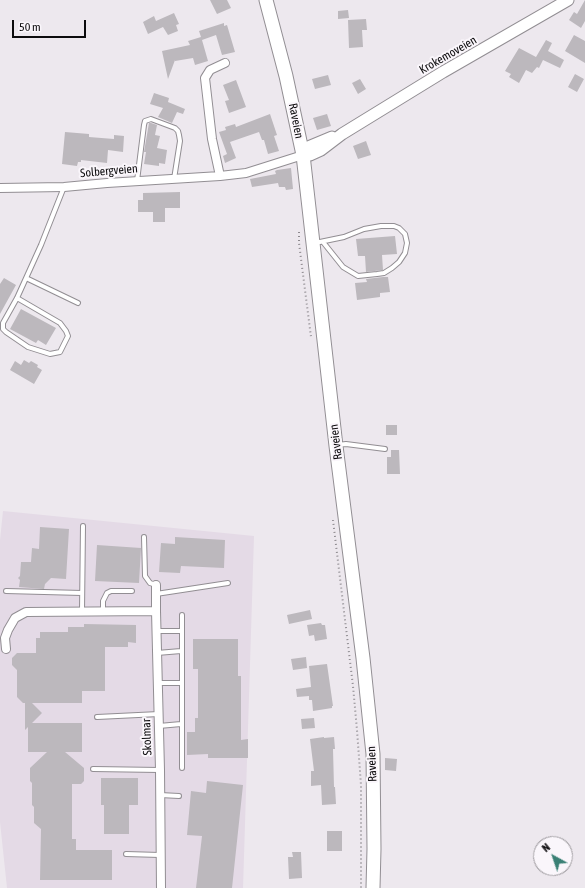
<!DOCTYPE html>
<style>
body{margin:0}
#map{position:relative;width:585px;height:888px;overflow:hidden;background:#ede8ee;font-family:"Asap Condensed",sans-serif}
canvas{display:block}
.north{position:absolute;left:533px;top:836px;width:40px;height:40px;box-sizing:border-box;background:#faf6fb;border:1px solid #9b989c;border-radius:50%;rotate:320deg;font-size:11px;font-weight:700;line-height:16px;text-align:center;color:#0c0b0d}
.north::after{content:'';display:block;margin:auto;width:14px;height:18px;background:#3a8075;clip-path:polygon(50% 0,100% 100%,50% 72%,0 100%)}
.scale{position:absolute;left:12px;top:20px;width:74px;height:18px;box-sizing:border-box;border:2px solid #0c0b0d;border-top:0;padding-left:5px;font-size:12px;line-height:14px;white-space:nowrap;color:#0c0b0d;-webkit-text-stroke:3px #faf6fb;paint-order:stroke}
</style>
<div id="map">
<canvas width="585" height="888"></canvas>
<div class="north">N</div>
<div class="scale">50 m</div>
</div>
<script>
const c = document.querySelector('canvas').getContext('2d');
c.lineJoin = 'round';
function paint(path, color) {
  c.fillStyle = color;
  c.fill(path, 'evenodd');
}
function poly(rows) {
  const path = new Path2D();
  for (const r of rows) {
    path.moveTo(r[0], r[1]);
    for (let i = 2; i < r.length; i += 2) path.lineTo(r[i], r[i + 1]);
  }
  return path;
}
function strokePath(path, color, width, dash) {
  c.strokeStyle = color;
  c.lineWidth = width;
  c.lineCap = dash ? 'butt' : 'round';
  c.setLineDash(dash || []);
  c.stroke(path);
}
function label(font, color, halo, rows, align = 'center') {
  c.font = font + ' "Asap Condensed",sans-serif';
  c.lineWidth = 4;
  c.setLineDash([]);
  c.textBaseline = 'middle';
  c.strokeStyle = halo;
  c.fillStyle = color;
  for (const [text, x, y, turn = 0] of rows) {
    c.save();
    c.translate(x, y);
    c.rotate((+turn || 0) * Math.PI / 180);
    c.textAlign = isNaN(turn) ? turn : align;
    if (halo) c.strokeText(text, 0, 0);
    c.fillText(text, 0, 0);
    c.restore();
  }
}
const built = poly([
 [3,511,254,536,243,888,7,888,0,822,0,540]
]);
const building = poly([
 [210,0,227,0,231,8,217,14],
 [585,0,585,21,581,28,569,20,574,12,577,14],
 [348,10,349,18,338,19,338,11],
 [174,13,179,24,176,25,178,31,168,35,163,27,148,34,143,22,154,16,156,21],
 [366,19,367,30,362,30,363,47,349,48,348,20],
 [224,23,224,26,227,25,235,52,222,55,216,35,202,40,208,61,195,65,193,58,175,61,175,60,168,79,162,51,190,45,188,41,201,37,199,31],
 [574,35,585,41,585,63,565,51],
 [546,40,552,43,548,51,564,60,560,68,543,60,539,68,537,67,532,73,526,70,519,83,509,77,511,74,505,71,519,48,536,57],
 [575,74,584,79,577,92,568,87],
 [328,75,331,85,315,89,312,79],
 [360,79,366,89,358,94,352,83],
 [236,80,246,107,229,113,225,101,229,100,223,85],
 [154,93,169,98,168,102,185,109,183,114,177,112,172,123,158,117,163,108,150,104],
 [270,114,277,135,274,136,279,151,268,154,264,140,262,140,259,132,230,142,236,158,225,163,223,156,227,154,219,132,226,130,225,127,235,124,236,127],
 [327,114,331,126,317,130,313,118],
 [149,123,151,123,157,125,155,135,160,136,157,148,167,150,165,164,159,163,159,166,144,164,146,152,144,152],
 [65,132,89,134,89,137,114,139,114,135,124,136,123,152,108,150,107,163,81,160,81,162,78,162,77,166,62,164],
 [366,141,371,155,358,159,353,146],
 [291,168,293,189,286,190,285,187,279,187,278,183,252,187,250,179,276,174,275,171,277,170],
 [180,192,180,208,165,208,165,222,153,222,153,212,138,212,138,200,143,200,143,193],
 [395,236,397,254,382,255,383,270,366,272,365,256,358,256,356,239],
 [383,277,388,277,390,292,380,293,380,297,357,300,355,283,367,282,366,279],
 [4,278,16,285,0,314,0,284],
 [21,309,56,328,46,345,38,340,36,343,10,329],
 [24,360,29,363,31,361,38,365,37,367,42,370,34,384,10,370,15,361,21,365],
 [386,425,397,425,397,435,386,435],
 [391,450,399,450,400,474,387,474,387,457,391,457],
 [40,527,69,529,66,579,51,578,45,584,44,589,19,587,20,580,18,578,20,576,21,562,31,562,32,548,39,549],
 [175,537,225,540,224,568,181,566,180,573,159,572,161,543,175,544],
 [97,545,141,548,139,583,95,581],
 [310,610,312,619,289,624,287,615],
 [321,623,322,625,325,625,327,639,315,641,314,635,309,636,307,625],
 [84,624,136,625,136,643,128,642,128,647,105,647,105,691,82,691,82,703,32,703,42,713,32,723,82,723,82,752,65,752,84,768,84,781,81,784,72,784,72,839,76,839,76,850,112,850,112,880,40,880,41,829,34,823,34,807,32,805,32,783,30,781,30,768,47,752,28,752,28,727,25,730,25,703,23,703,17,697,17,670,12,665,12,658,17,653,36,653,36,638,40,638,40,632,68,632,68,627,84,627],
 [193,639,238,639,238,676,241,676,241,740,248,739,248,758,208,758,208,754,187,755,187,732,195,732,195,718,198,718,198,669,193,669],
 [306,657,307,668,293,670,291,659],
 [327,664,333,706,332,706,332,708,313,711,312,700,309,700,309,696,297,697,296,689,311,687,309,666],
 [314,718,315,728,302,729,301,719],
 [324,737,324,738,334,737,335,749,333,749,334,787,335,787,336,804,322,805,321,785,311,786,311,771,314,771,310,739],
 [385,758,397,759,396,771,385,770],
 [101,778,138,778,138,805,129,805,129,834,104,834,104,805,101,805],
 [207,781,243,785,232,888,196,888,202,836,187,835,191,791,206,793],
 [327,831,342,831,342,851,327,851],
 [292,852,301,852,302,878,289,879,288,857,293,857]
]);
const path = poly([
 [299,232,299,243,311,337],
 [333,520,353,686,357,730,361,785,361,888]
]);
const service = poly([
 [137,181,144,125,145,121,151,119,175,128,178,131,179,135,180,141,174,179],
 [315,243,344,237,364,229,381,226,394,226,399,228,405,234,407,243,405,253,399,262,392,268,384,273,377,274,358,276,343,267,323,242],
 [26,278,78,303],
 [17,298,60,323,66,331,68,336,60,352,50,354,28,347,6,332,3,329,3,323,17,298,41,245,64,187],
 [337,445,346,444,385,449],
 [144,537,145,576,150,583,156,585],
 [6,591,82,593],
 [156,594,228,583],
 [82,611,83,526],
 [103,611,103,601,107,593,111,591,132,591],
 [157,631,181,631],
 [157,653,181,651],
 [158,683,181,683],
 [97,717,159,714],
 [159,726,181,724],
 [182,768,182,615],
 [93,769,160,770],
 [160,795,179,796],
 [126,854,160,855]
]);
const minor = poly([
 [220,176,212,139,205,78,210,70,225,63],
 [0,188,64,187,107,183,220,176,246,173,303,155],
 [156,585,156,611,160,770,161,888],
 [6,649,5,638,8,630,15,618,26,612,156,611]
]);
const secondary = poly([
 [303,155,310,155,321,150,342,134,443,72,568,0],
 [303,155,308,147,332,137]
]);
const primary = poly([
 [266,0,286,76,303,155,336,446,363,658,373,754,374,849,373,888]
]);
const streetNames = [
 ["Krokemoveien",448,55,-30],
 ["Raveien",296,121,79],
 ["Solbergveien",109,171,-5],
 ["Raveien",336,442,-97],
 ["Skolmar",147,737,-92],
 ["Raveien",372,764,-92]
];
paint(built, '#e4dae6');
paint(building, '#bcb8bd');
strokePath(service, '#928e93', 6);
strokePath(minor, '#928e93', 10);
strokePath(secondary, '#928e93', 13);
strokePath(primary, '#928e93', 15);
strokePath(path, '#8d898e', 2, [1, 3]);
strokePath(service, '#fff', 4);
strokePath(minor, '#fff', 8);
strokePath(secondary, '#fff', 11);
strokePath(primary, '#fff', 13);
label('12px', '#0c0b0d', '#faf6fb', streetNames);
</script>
